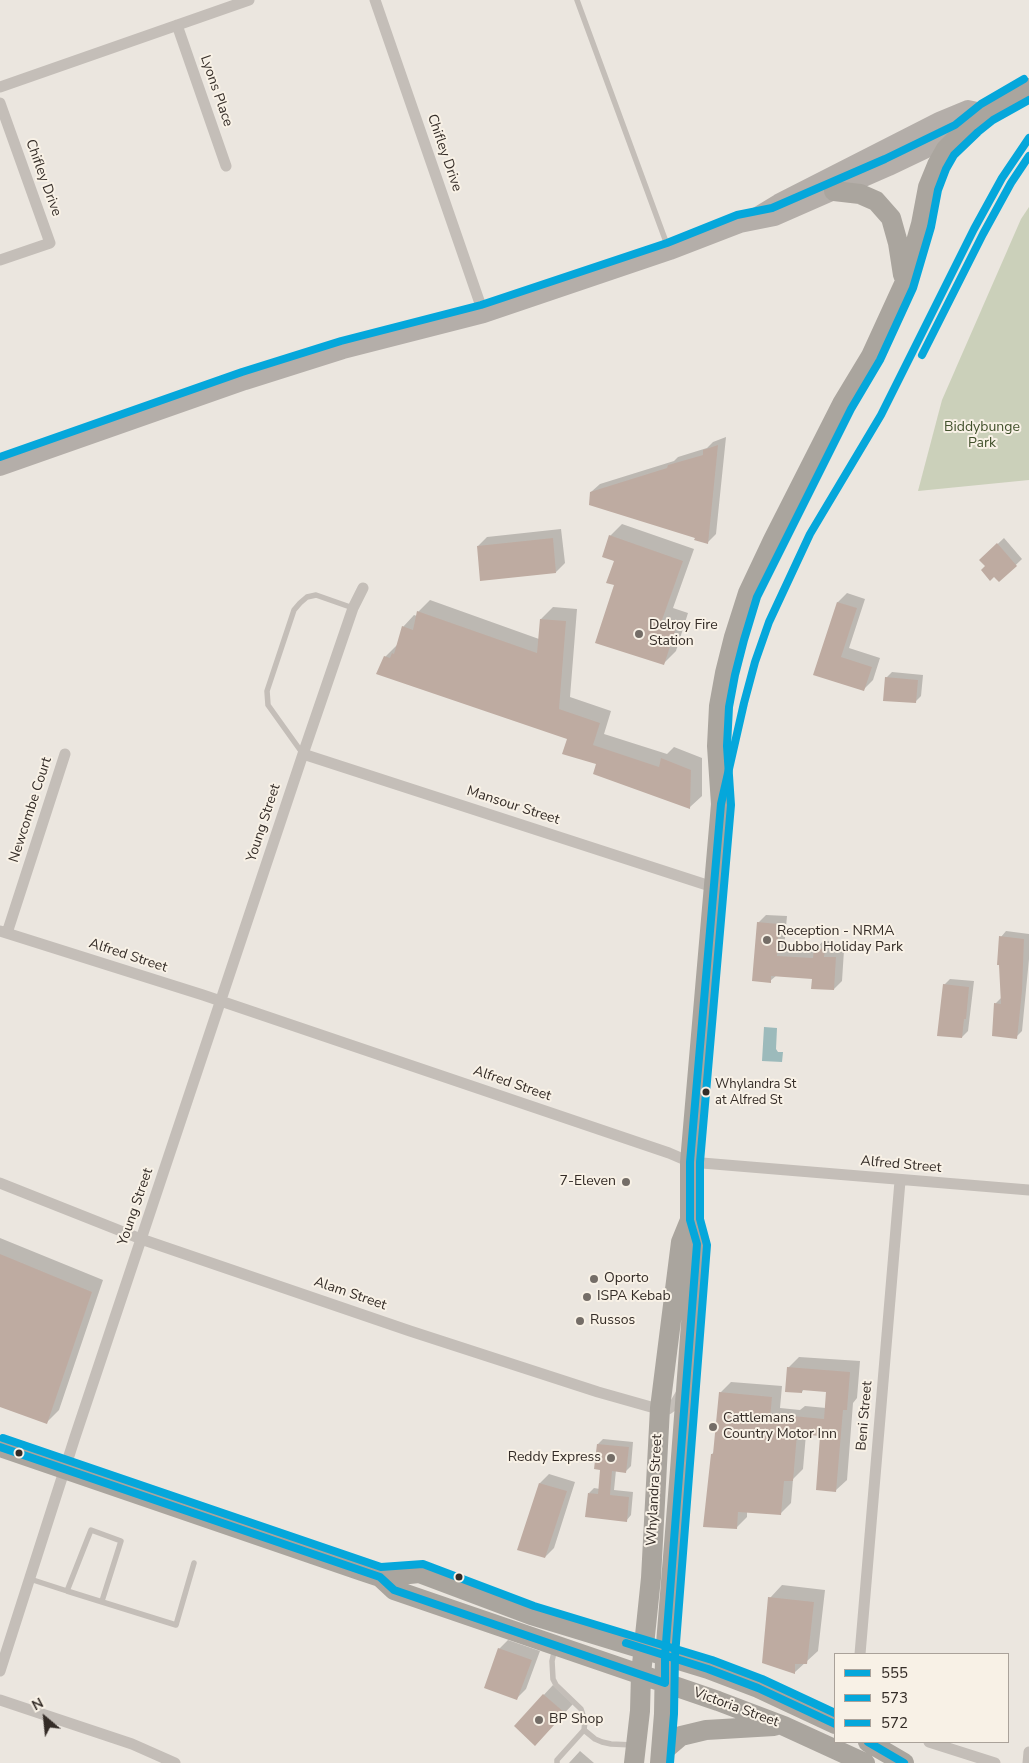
<!DOCTYPE html>
<style>
body{margin:0}
#map{position:relative;width:1029px;height:1763px;overflow:hidden;background:#ebe6df;font-family:"Nunito Sans",sans-serif}
canvas{display:block}
.legend{position:absolute;left:834px;top:1653px;width:175px;height:90px;box-sizing:border-box;background:#f8f1e6;border:1px solid #aaa29a;margin:0;padding:6px 9px;list-style:none;font-size:15px;color:#342c27}
.legend li{display:flex;align-items:center;gap:10px;height:25px}
.legend b{width:25px;border:1px solid #aaa29a}
.north{position:absolute;left:20px;top:1693px;width:50px;height:50px;-webkit-text-stroke:4px #f8f1e6;paint-order:stroke;rotate:332deg;font-size:14px;font-weight:700;line-height:20px;text-align:center;color:#342c27}
.north::after{content:'';display:block;margin:auto;width:18px;height:22px;background:#342c27;clip-path:polygon(50% 0,100% 100%,50% 72%,0 100%)}
</style>
<div id="map">
<canvas width="1029" height="1763"></canvas>
<ul class="legend">
<li><b style="height:6px;background:#05a7db"></b>555</li>
<li><b style="height:6px;background:#05a7db"></b>573</li>
<li><b style="height:6px;background:#05a7db"></b>572</li>
</ul>
<div class="north">N</div>
</div>
<script>
const c = document.querySelector('canvas').getContext('2d');
c.lineJoin = 'round';
function paint(path, color) {
  c.fillStyle = color;
  c.fill(path, 'evenodd');
}
function poly(rows) {
  const path = new Path2D();
  for (const r of rows) {
    path.moveTo(r[0], r[1]);
    for (let i = 2; i < r.length; i += 2) path.lineTo(r[i], r[i + 1]);
  }
  return path;
}
function strokePath(path, color, width, dash) {
  c.strokeStyle = color;
  c.lineWidth = width;
  c.lineCap = dash ? 'butt' : 'round';
  c.setLineDash(dash || []);
  c.stroke(path);
}
function label(font, color, halo, rows, align = 'center') {
  c.font = font + ' "Nunito Sans",sans-serif';
  c.lineWidth = 4;
  c.setLineDash([]);
  c.textBaseline = 'middle';
  c.strokeStyle = halo;
  c.fillStyle = color;
  for (const [text, x, y, turn = 0] of rows) {
    c.save();
    c.translate(x, y);
    c.rotate((+turn || 0) * Math.PI / 180);
    c.textAlign = isNaN(turn) ? turn : align;
    if (halo) c.strokeText(text, 0, 0);
    c.fillText(text, 0, 0);
    c.restore();
  }
}
const green = poly([
 [1029,207,1029,480,918,491,942,400,1021,219]
]);
const water = poly([
 [764,1027,777,1028,776,1049,778,1052,783,1052,782,1062,762,1061]
]);
const shadow = poly([
 [726,437,716,534,707,543,591,492,600,484,674,461,678,457,707,448,713,442],
 [622,524,694,549,673,608,688,613,676,651,663,664,615,561,610,536],
 [561,529,565,563,556,572,478,546,487,537],
 [1004,538,1022,559,999,581,981,560],
 [847,593,865,599,849,648,880,658,873,680,864,689,815,674,838,602],
 [430,600,539,639,541,619,553,607,577,609,570,697,611,711,604,734,667,754,674,747,702,758,702,796,690,807,598,763,569,738,385,657,398,644,403,627,414,615,417,616,418,612],
 [892,672,923,675,921,696,915,702,886,678],
 [766,915,787,916,784,948,815,950,823,941,832,941,832,949,844,950,842,981,834,989,813,978,777,975,770,981,758,923],
 [1006,931,1029,934,1029,959,1022,1031,1016,1037,995,1004,1002,997,1001,937],
 [950,979,974,981,968,1031,962,1037,944,985],
 [0,1238,103,1280,59,1410,47,1422,0,1405],
 [799,1357,860,1361,857,1398,853,1403,847,1480,836,1490,821,1435,806,1434,803,1469,793,1479,791,1503,780,1514,747,1511,747,1517,736,1528,712,1454,715,1451,720,1393,731,1382,782,1386,780,1408,800,1410,805,1406,826,1408,827,1391,804,1389,802,1392,788,1368],
 [603,1439,633,1442,631,1466,626,1471,616,1470,614,1490,633,1492,631,1515,626,1521,589,1493,594,1488,600,1489,602,1469,598,1444],
 [549,1474,575,1482,554,1548,545,1557,540,1483],
 [782,1585,825,1590,818,1651,795,1672,770,1598],
 [508,1640,540,1651,526,1689,517,1698,499,1649],
 [553,1685,573,1704,544,1735,515,1726],
 [580,1751,594,1763,569,1763]
]);
const building = poly([
 [718,445,708,544,694,540,695,538,589,505,590,492,667,468,668,465,703,455,703,450],
 [609,535,683,561,662,620,677,625,664,665,595,643,614,585,606,583,614,561,602,557],
 [553,538,556,573,480,581,477,546],
 [997,543,1017,566,999,582,994,577,990,581,981,570,985,566,979,560],
 [837,602,857,608,841,657,872,667,864,691,813,675],
 [417,611,537,653,540,619,566,621,559,709,600,723,593,745,659,767,661,758,691,770,690,809,593,774,596,764,562,754,567,739,376,674,384,656,390,658,392,653,394,654,402,626,413,630],
 [885,677,918,680,916,703,883,701],
 [757,922,779,924,777,956,813,958,814,948,825,949,824,957,836,957,834,990,811,989,812,979,771,976,771,983,752,981],
 [999,936,1024,939,1022,991,1017,1039,992,1036,994,1003,1001,1004,999,965,997,965],
 [943,984,969,987,966,1019,964,1019,962,1038,937,1036],
 [0,1254,92,1292,47,1424,0,1407],
 [787,1367,850,1372,847,1410,843,1410,836,1492,816,1490,820,1436,797,1434,793,1481,784,1481,781,1515,738,1512,737,1529,703,1527,711,1454,713,1454,719,1392,772,1397,770,1419,792,1421,793,1416,824,1419,826,1392,802,1390,802,1393,785,1392],
 [597,1444,629,1447,626,1473,612,1471,610,1495,629,1497,627,1522,585,1517,588,1493,598,1494,600,1470,594,1469],
 [539,1483,567,1491,545,1558,517,1550],
 [768,1597,814,1602,807,1664,795,1664,795,1674,762,1663],
 [498,1648,532,1660,517,1700,484,1688],
 [543,1694,565,1713,535,1746,514,1726]
]);
const lane = poly([
 [577,0,669,250],
 [303,754,268,705,267,691,294,610,300,603,307,597,316,595,353,608],
 [30,1579,67,1591,91,1530,121,1541,102,1601],
 [67,1591,176,1625,194,1563],
 [555,1648,552,1661,553,1679,556,1685,581,1709,585,1721,584,1730,557,1760,557,1763],
 [584,1730,595,1739,602,1742,611,1744,633,1745]
]);
const street = poly([
 [375,0,484,315],
 [177,25,226,166],
 [0,87,249,0],
 [0,103,50,243,0,260],
 [303,754,713,887],
 [0,931,203,995,669,1153,690,1162,1029,1190],
 [7,933,65,754],
 [0,1183,141,1239,410,1331,598,1392,651,1407,668,1409,675,1404,682,1392],
 [860,1654,900,1181],
 [0,1671,75,1437,303,754,353,608,363,588],
 [0,1700,132,1744,175,1763],
 [929,1742,995,1763],
 [1028,1763,1029,1752]
]);
const secondary = poly([
 [750,219,778,202,939,120,968,108,987,112],
 [0,468,245,382,343,351,484,315,670,252,740,225,775,218,889,168,956,136]
]);
const highway = poly([
 [834,191,860,194,876,201,891,218,898,243,903,275],
 [0,1447,362,1571,380,1577,394,1590,718,1701,784,1726,865,1763],
 [380,1577,419,1573,531,1615,708,1669,758,1688,835,1724],
 [868,1742,904,1763],
 [661,1753,681,1736,706,1730,774,1726],
 [634,1763,640,1711,641,1674,651,1578,660,1408,681,1242,690,1220],
 [660,1763,664,1714,665,1656,680,1470,697,1244,690,1220,690,1162,721,804,717,746,719,706,725,673,734,637,748,593,773,540,842,404,871,356,904,284,921,224,928,187,937,165,946,149,971,124,987,112,1029,88]
]);
const bus1 = poly([
 [0,1447,380,1577,394,1590,665,1683,665,1656,697,1244,690,1220,690,1162,721,804,744,703,755,662,769,622,810,534,881,415,974,229,1002,178,1029,138],
 [626,1643,708,1669,758,1688,835,1724],
 [868,1742,904,1763]
]);
const bus2 = poly([
 [922,355,983,234,1011,183,1029,156],
 [670,1763,674,1714,675,1656,707,1245,700,1219,700,1162,731,805,727,746,729,707,735,675,744,640,757,597,851,409,880,360,913,288,931,227,938,190,946,169,954,155,978,132,993,120,1029,100]
]);
const bus3 = poly([
 [0,457,242,372,341,341,481,305,667,243,737,215,772,208,885,159,955,125,981,104,1024,79],
 [3,1438,381,1567,423,1564,534,1606,712,1660,762,1679,835,1713]
]);
const markers = [
 [639,634,5,"#746d67"],
 [767,940,5,"#746d67"],
 [706,1092,4.5,"#342c27"],
 [626,1182,5,"#746d67"],
 [594,1279,5,"#746d67"],
 [587,1297,5,"#746d67"],
 [580,1321,5,"#746d67"],
 [713,1427,5,"#746d67"],
 [19,1453,4.5,"#342c27"],
 [611,1458,5,"#746d67"],
 [459,1577,4.5,"#342c27"],
 [539,1720,5,"#746d67"]
];
const busNames = [
 ["Whylandra St",715,1085],
 ["at Alfred St",715,1101]
];
const streetNames = [
 ["Lyons Place",216,91,71],
 ["Chifley Drive",444,153,71],
 ["Chifley Drive",43,178,70],
 ["Mansour Street",513,806,18],
 ["Newcombe Court",31,810,-72],
 ["Young Street",264,823,-72],
 ["Alfred Street",128,956,18],
 ["Alfred Street",512,1084,19],
 ["Alfred Street",901,1165,5],
 ["Young Street",136,1207,-71],
 ["Alam Street",350,1294,19],
 ["Beni Street",865,1416,-85],
 ["Whylandra Street",655,1490,-87],
 ["Victoria Street",736,1708,20]
];
const parkNames = [
 ["Biddybunge",982,428],
 ["Park",982,444]
];
const poiNames = [
 ["Delroy Fire",649,626],
 ["Station",649,642],
 ["Reception - NRMA",777,932],
 ["Dubbo Holiday Park",777,948],
 ["7-Eleven",616,1182,"right"],
 ["Oporto",604,1279],
 ["ISPA Kebab",597,1297],
 ["Russos",590,1321],
 ["Cattlemans",723,1419],
 ["Country Motor Inn",723,1435],
 ["Reddy Express",601,1458,"right"],
 ["BP Shop",549,1720]
];
paint(green, '#cbd0ba');
paint(water, '#9cbabb');
paint(shadow, '#0003');
paint(building, '#beaba1');
strokePath(lane, '#c4beb8', 5.5);
strokePath(street, '#c4beb8', 11);
strokePath(secondary, '#b4aea9', 16);
strokePath(highway, '#aaa59e', 20);
strokePath(bus1, '#05a7db', 8);
strokePath(bus2, '#05a7db', 8);
strokePath(bus3, '#05a7db', 8);
for (const [x, y, r, color] of markers) {
  const dot = new Path2D();
  dot.arc(x, y, r, 0, 2 * Math.PI);
  c.fillStyle = color;
  c.fill(dot);
  strokePath(dot, '#f8f1e6', 2);
}
label('13px', '#342c27', '#f8f1e6', busNames, 'left');
label('14px', '#342c27', '#f8f1e6', streetNames);
label('14px', '#42512c', '#f8f1e6', parkNames);
label('14px', '#342c27', '#f8f1e6', poiNames, 'left');
</script>
